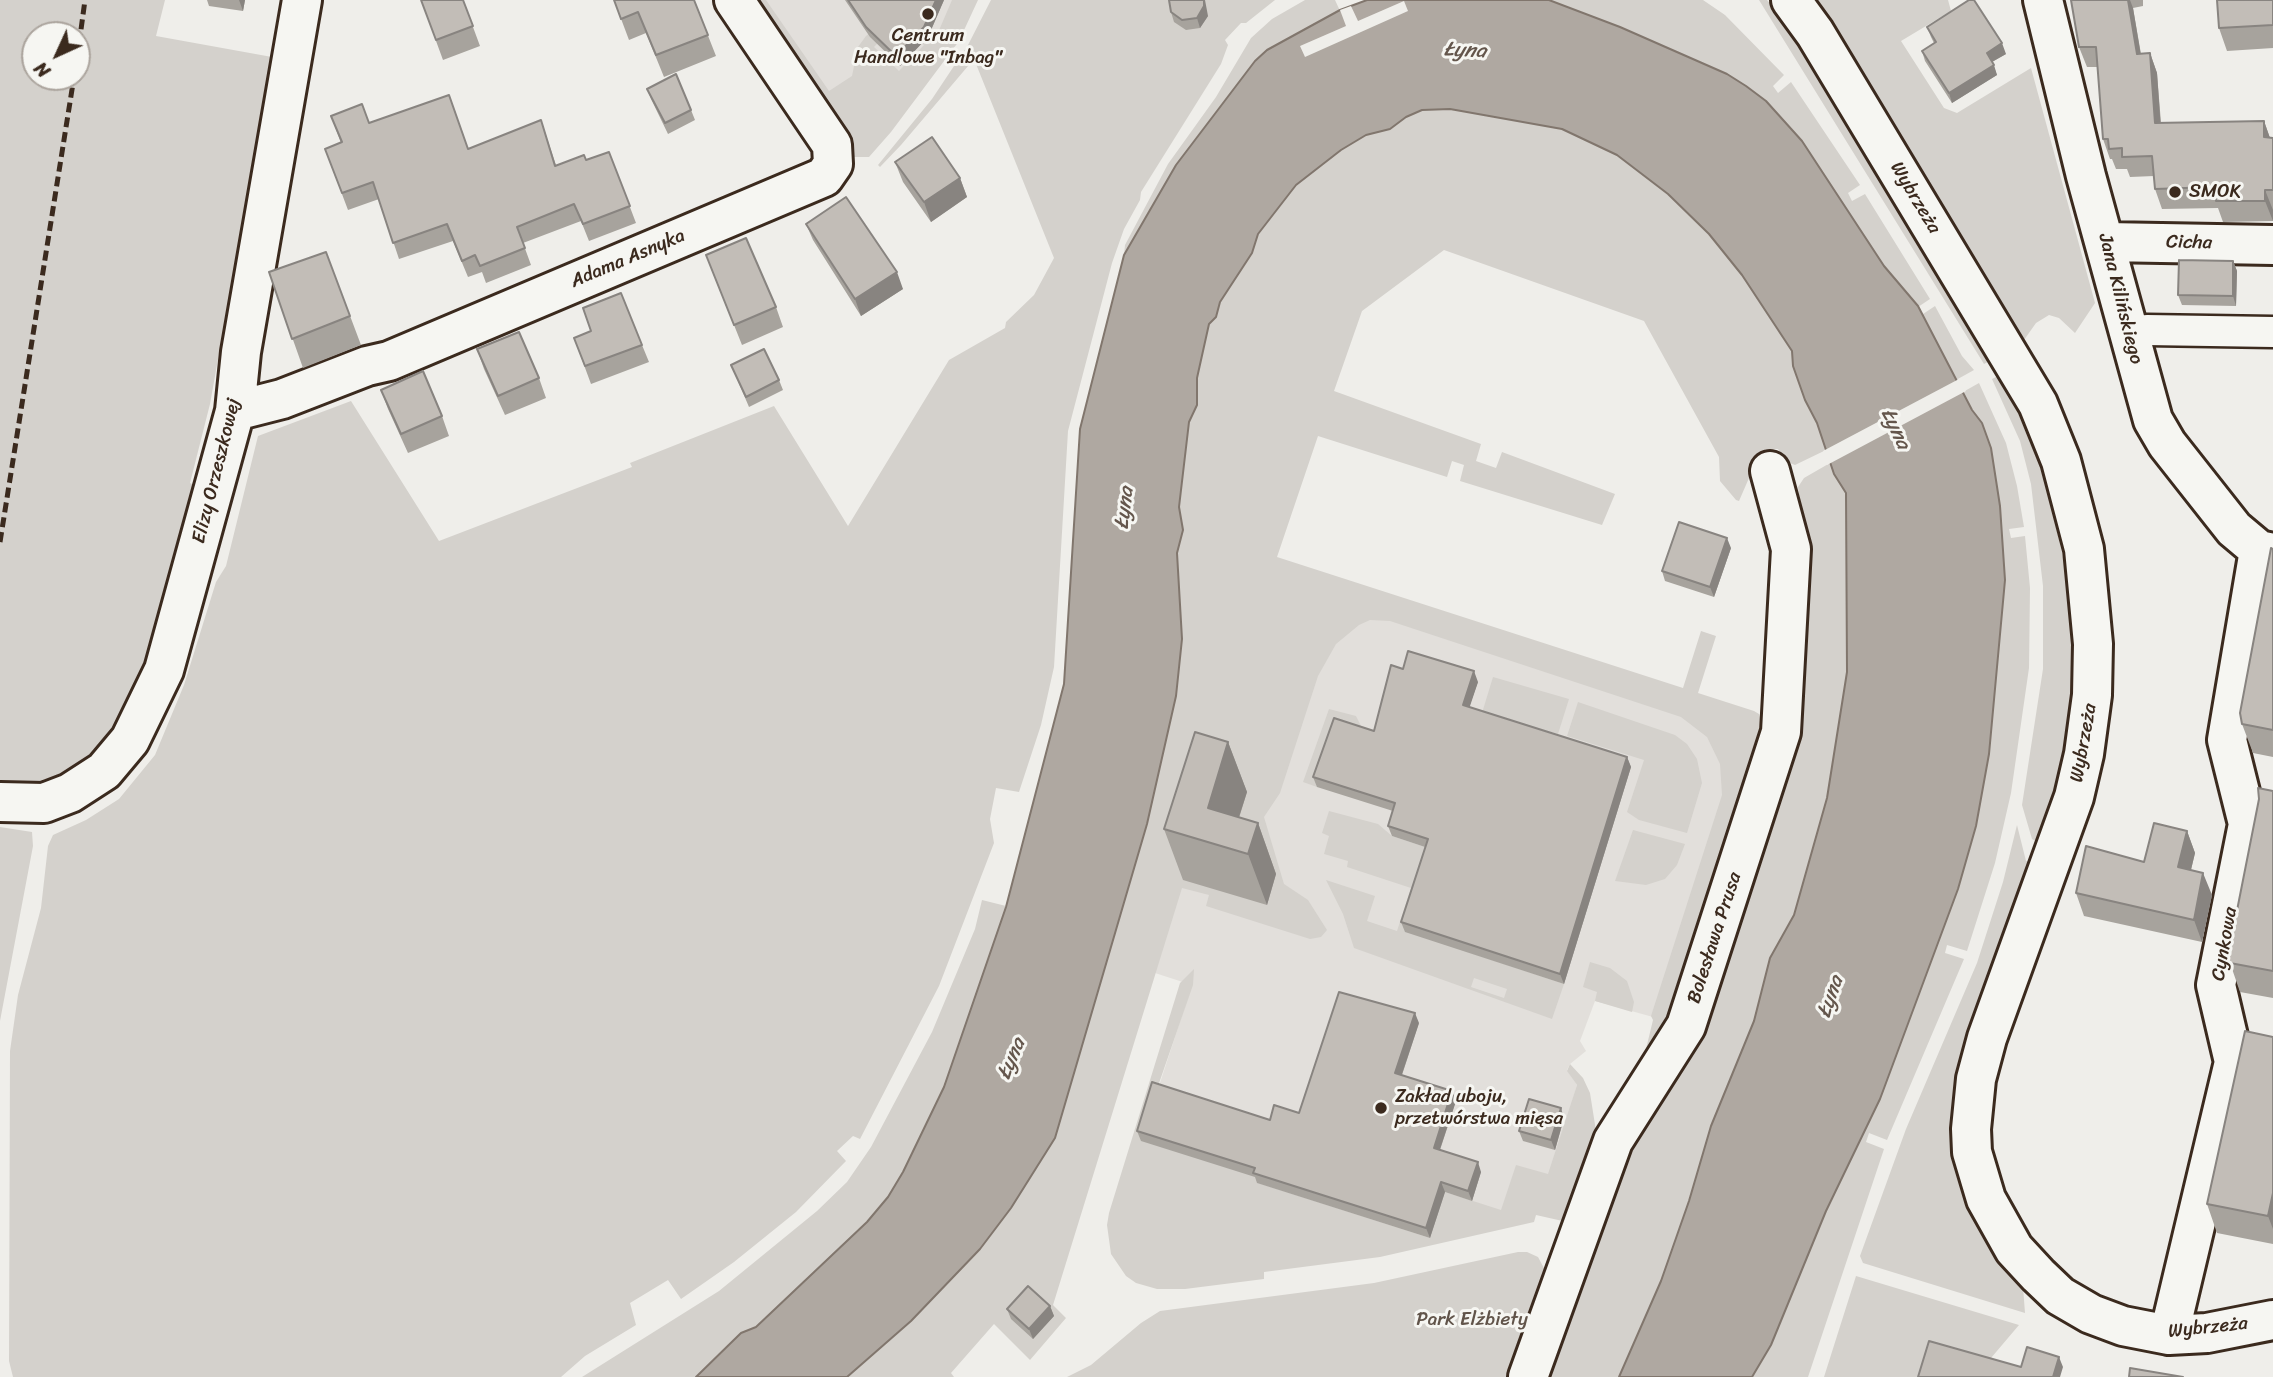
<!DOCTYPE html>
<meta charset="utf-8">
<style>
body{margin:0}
#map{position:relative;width:2273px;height:1377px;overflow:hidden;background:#efeeea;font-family:Sriracha,sans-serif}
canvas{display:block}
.north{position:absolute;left:21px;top:21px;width:70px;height:70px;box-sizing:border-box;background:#f6f6f2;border:2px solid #aba49d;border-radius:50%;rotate:225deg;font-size:19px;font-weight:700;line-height:28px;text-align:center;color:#3b2a1e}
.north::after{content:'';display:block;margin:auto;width:24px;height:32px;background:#3b2a1e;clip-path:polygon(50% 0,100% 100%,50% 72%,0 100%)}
</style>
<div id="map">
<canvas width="2273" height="1377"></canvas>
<div class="north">N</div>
</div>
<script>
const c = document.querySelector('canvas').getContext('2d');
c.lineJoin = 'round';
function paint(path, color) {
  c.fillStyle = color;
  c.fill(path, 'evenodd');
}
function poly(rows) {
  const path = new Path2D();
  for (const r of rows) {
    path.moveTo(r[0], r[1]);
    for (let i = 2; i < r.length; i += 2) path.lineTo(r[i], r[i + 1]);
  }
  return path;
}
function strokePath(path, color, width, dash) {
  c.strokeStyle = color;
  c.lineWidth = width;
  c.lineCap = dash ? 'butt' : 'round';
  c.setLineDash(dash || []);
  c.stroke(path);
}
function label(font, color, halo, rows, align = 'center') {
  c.font = font + ' Sriracha,sans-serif';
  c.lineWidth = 6;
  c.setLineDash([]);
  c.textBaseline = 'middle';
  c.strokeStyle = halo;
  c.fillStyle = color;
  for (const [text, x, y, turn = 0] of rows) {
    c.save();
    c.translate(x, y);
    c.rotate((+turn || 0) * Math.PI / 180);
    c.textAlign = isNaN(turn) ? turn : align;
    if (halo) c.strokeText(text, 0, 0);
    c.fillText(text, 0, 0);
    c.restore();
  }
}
const built = poly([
 [760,0,970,0,863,151],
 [1273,570,1755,729,1653,1017,1595,1001,1580,1041,1586,1051,1570,1064,1567,1070,1577,1085,1545,1196,1491,1228,1302,1262,1141,1141,1192,985,1155,973]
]);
const green = poly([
 [0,0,165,0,156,36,272,57,210,404,190,483,196,486,182,550,134,693,113,732,73,770,41,781,0,785],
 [35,35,77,35,77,77,35,77],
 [744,0,766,0,829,91,852,76,858,47,866,36,891,15,906,15,934,42,952,0,978,0,959,41,891,132,869,157,847,157],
 [898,22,924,45,899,71,874,47],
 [991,0,1275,0,1246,23,1241,23,1225,40,1228,45,1221,64,1141,192,1140,200,1124,229,1112,263,1068,431,1054,667,1041,725,1019,792,996,788,990,819,994,843,939,986,860,1139,853,1136,837,1151,846,1161,796,1212,734,1262,681,1299,668,1280,630,1303,636,1325,585,1356,561,1377,13,1377,9,1361,10,1051,18,995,41,908,48,846,53,835,86,820,119,799,155,755,184,685,216,582,226,566,258,436,351,401,439,541,632,467,630,463,774,406,848,526,949,360,1005,328,1006,322,1034,295,1054,258,974,59,901,145,880,167,878,165,932,99,968,45],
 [1305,0,1335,0,1347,26,1176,165,1124,255,1125,245,1168,164,1216,97,1251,38,1272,19],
 [1457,0,1703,0,1725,15,1784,75,1773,86,1778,93,1791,82,1860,185,1848,193,1852,201,1865,194,1930,299,1918,307,1923,314,1935,306,1962,356,1974,370,1956,380,1963,392,1979,383,2006,443,2017,486,2024,527,2009,529,2011,538,2025,536,2030,588,2029,668,2011,793,1995,863,1967,951,1947,945,1945,953,1964,959,1887,1140,1869,1133,1866,1142,1884,1149,1808,1377,1720,1377,1968,461],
 [1759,0,1767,0,1789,26,1993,359,1984,364],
 [1817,0,1948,0,1951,11,1901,41,1944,108,1957,113,2031,68,2095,303,2075,333,2059,318,2049,315,2036,323,2024,340],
 [1397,94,1617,122,1795,313,1793,366,1802,384,1834,390,1886,698,1630,1377,1544,1377,1627,1156,1664,1094,1797,737,1808,560,1798,487,1804,478,1830,463,1826,450,1795,465,1785,461,1778,449,1765,449,1759,455,1739,501,1736,500,1720,481,1719,457,1644,321,1444,250,1362,311,1334,391,1481,444,1476,461,1496,468,1502,452,1615,494,1602,525,1460,481,1464,465,1452,461,1447,477,1318,436,1277,557,1683,688,1701,631,1716,636,1698,693,1754,711,1759,714,1763,728,1669,1020,1652,1046,1646,1049,1653,1020,1651,1016,1722,795,1720,764,1707,737,1681,717,1390,621,1370,620,1359,625,1336,644,1318,676,1280,793,1264,817,1284,884,1308,900,1327,930,1321,937,1310,939,1206,906,1209,895,1182,888,1053,1305,1066,1318,1030,1360,994,1324,951,1373,954,1377,834,1377,849,1358,1163,482,1229,240],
 [2002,374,2045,478,2069,584,2075,662,2072,703,2065,756,2039,843,2032,839,2022,805,2043,669,2043,586,2031,484,2020,441,1992,379],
 [1493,677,1569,699,1558,734,1525,725,1317,787,1303,782,1329,709,1356,716,1363,730,1429,750,1482,713],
 [1064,684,1015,997,864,1244,709,1377,582,1377,719,1291,817,1211,847,1182,871,1147,932,1032,975,929,982,900,1006,906],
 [1578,702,1675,735,1687,744,1697,759,1702,783,1687,833,1639,820,1627,812,1644,760,1567,736],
 [1329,811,1378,824,1392,836,1425,847,1465,951,1564,984,1552,1019,1354,948,1343,914,1326,880,1375,896,1367,921,1397,931,1411,888,1347,867,1348,861,1324,854,1329,836,1322,833],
 [1474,978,1507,989,1504,998,1471,987],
 [2017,825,2026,861,2032,863,1961,1058,1953,1118,1958,1170,1968,1206,1998,1258,2023,1287,2025,1313,1863,1263,1860,1256,1906,1129,1977,963,2003,882],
 [0,827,32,832,33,846,0,1021],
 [1633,830,1685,844,1677,865,1665,879,1646,885,1615,881],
 [1590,962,1610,968,1627,981,1634,1002,1632,1012,1595,1001,1597,992,1583,987],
 [1194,969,1193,985,1157,1089,1259,1178,1258,1183,1430,1238,1445,1192,1501,1210,1516,1165,1548,1174,1577,1085,1567,1071,1570,1064,1583,1078,1590,1093,1596,1131,1567,1222,1536,1215,1534,1222,1380,1257,1264,1272,1264,1279,1185,1289,1157,1289,1136,1283,1126,1276,1111,1254,1107,1225,1109,1213,1180,983],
 [1518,1252,1527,1252,1538,1257,1545,1270,1545,1283,1514,1377,1067,1377,1091,1365,1141,1323,1160,1311,1374,1283],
 [1856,1276,2019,1325,1991,1358,1985,1377,1824,1377]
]);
const water = poly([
 [1367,0,1549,0,1620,27,1727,74,1746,86,1766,101,1802,141,1884,266,1918,306,1972,410,1982,423,1991,448,2000,506,2005,580,1989,754,1976,826,1958,889,1880,1099,1826,1211,1771,1345,1752,1377,1619,1377,1661,1281,1689,1201,1711,1126,1754,1021,1770,958,1794,915,1827,798,1847,672,1846,493,1834,474,1817,423,1805,400,1793,366,1792,351,1742,275,1709,234,1668,194,1617,155,1562,129,1450,109,1422,110,1406,117,1390,129,1366,135,1341,150,1296,185,1258,234,1252,253,1220,302,1216,317,1209,324,1197,378,1197,405,1189,422,1179,507,1183,530,1177,553,1182,639,1176,696,1147,824,1055,1138,1011,1208,980,1249,911,1321,847,1377,696,1377,741,1333,756,1327,867,1222,888,1197,903,1172,944,1087,1006,907,1064,684,1080,429,1124,255,1176,165,1255,61,1267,50,1340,10,1367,0]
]);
const pier = poly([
 [1404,1,1408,11,1305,57,1300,46,1346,26,1340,10,1351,6,1358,21],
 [1959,379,1966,391,1827,465,1823,451]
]);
const pedestrian = poly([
 [2147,330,2273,332]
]);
const minor = poly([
 [1791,0,1815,33,2038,404,2061,461,2084,549,2093,644,2092,695,2084,754,2074,797,1987,1038,1976,1079,1971,1129,1972,1152,1986,1199,2014,1249,2038,1275,2060,1296,2091,1314,2123,1326,2169,1335,2207,1333,2273,1320],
 [2043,0,2086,176,2153,420,2167,444,2234,529,2259,550,2273,553],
 [2106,242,2273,245],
 [235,411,282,399,367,366,389,361,824,177,833,164,832,145,734,0],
 [0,802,44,803,70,793,104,771,130,740,164,670,235,411,241,352,302,0],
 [2169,1335,2234,1062,2216,985,2248,824,2227,740,2259,550],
 [1528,1377,1613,1141,1686,1026,1781,732,1791,549,1770,471]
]);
const rail = poly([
 [77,59,85,0],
 [0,542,74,77]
]);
const wall = poly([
 [207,0,245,0,243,11,209,6],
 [421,0,463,0,480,46,443,60],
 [614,0,694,0,716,56,664,77,646,33,629,40],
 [845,0,944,0,928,37,900,66,870,37],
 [2071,0,2143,0,2143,6,2133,8,2141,54,2150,53,2157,73,2161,123,2264,121,2270,138,2273,138,2273,221,2223,222,2218,208,2162,209,2155,189,2154,176,2130,177,2127,169,2116,169,2112,159,2110,159,2103,139,2098,67,2087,67,2079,47],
 [2273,0,2273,48,2227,51,2219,28],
 [1171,12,1208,16,1200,28,1186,30,1174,22],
 [1927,27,2006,54,1992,62,1997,75,1952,103,1925,61,1922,51,1934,43,1931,37],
 [647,89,691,110,695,120,668,134,651,99],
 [331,116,369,123,468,149,541,120,556,165,586,160,609,152,636,223,589,241,581,221,523,243,531,265,486,283,482,272,468,277,453,241,399,259,379,199,348,210,325,149,341,143],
 [895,162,960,178,967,197,931,222,903,182],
 [806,224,903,289,861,316,813,240],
 [326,252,361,345,303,368,269,272],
 [706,255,776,307,783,327,742,345],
 [2233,261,2237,271,2236,306,2182,305,2178,295],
 [574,338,642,345,649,362,591,384],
 [477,349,539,378,546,398,505,415,484,369],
 [731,365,779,380,783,390,749,407],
 [381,390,442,416,449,436,408,453,388,409],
 [1731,548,1714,597,1665,581,1662,571],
 [2273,549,2273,757,2253,753,2242,724],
 [1403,669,1478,682,1469,707,1627,757,1631,767,1564,984,1405,932,1401,922,1425,847,1392,836,1388,826,1393,811,1317,787,1313,777,1374,731],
 [1228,742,1247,792,1239,818,1258,823,1276,874,1267,905,1183,880,1164,829],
 [2273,791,2273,998,2240,992,2230,963,2259,799],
 [2187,831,2195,853,2191,870,2212,895,2202,942,2084,916,2076,893,2144,862],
 [1419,1023,1402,1075,1452,1091,1456,1101,1440,1150,1481,1172,1472,1201,1445,1192,1430,1238,1257,1183,1255,1177,1141,1141,1137,1131,1270,1120,1299,1113],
 [2273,1037,2273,1244,2217,1233,2207,1204],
 [1564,1118,1555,1150,1523,1141,1519,1131],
 [1050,1306,1054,1316,1033,1339,1011,1319,1007,1309]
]);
const shadedWall = poly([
 [239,0,245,0,243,11],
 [936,0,944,0,928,37,900,66,896,56],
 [1204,0,1205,0,1208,16,1200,28,1197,18],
 [2128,0,2130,0,2133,8,2144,74,2137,54],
 [2002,43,2006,54,1990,63,1987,53],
 [2150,53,2157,73,2162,144,2155,123],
 [1994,65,1997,75,1952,103,1949,93],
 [2264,121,2271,141,2264,137],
 [960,178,967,197,931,222,924,202],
 [2265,190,2273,210,2273,221,2265,201],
 [2233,261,2237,271,2236,306,2233,296],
 [897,272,903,289,861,316,855,299],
 [1727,538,1731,548,1714,597,1710,587],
 [1474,671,1478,682,1467,715,1463,705],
 [1228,742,1247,792,1229,848,1208,808],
 [1627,757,1631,767,1564,984,1560,974],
 [1258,823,1276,874,1267,905,1248,854],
 [2187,831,2195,853,2186,890,2178,867],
 [2203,873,2212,895,2202,942,2194,920],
 [1415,1013,1419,1023,1399,1083,1395,1073],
 [1452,1091,1456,1101,1437,1158,1434,1148],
 [1561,1108,1564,1118,1555,1150,1551,1140],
 [1478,1162,1481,1172,1472,1201,1468,1191],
 [1441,1182,1445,1192,1430,1238,1426,1228],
 [2273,1193,2273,1229,2268,1216],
 [1050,1306,1054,1316,1033,1339,1029,1329],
 [2059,1357,2063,1367,2060,1377,2053,1377]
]);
const building = poly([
 [421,0,463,0,473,26,436,40,421,0],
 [614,0,694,0,708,35,656,55,638,12,621,19,614,0],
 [848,0,936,0,924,27,896,56,866,27,848,0],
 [1169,0,1204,0,1204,6,1197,18,1182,20,1171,12,1169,0],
 [1969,0,1974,0,2002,43,1987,53,1994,65,1949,93,1922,51,1936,42,1927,27,1969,0],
 [2071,0,2128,0,2137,54,2150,53,2155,123,2264,121,2264,137,2273,138,2273,190,2265,190,2265,201,2216,201,2215,187,2155,189,2152,156,2122,157,2122,148,2109,149,2108,139,2103,139,2096,47,2079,47,2071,0],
 [2217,0,2273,0,2273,25,2219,28,2217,0],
 [676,74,691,110,665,123,647,89,676,74],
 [449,95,468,149,541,120,555,166,584,155,586,160,609,152,630,206,583,224,574,204,517,227,525,248,480,266,475,255,462,261,447,224,393,243,373,182,342,193,325,149,342,142,331,116,362,104,369,123,449,95],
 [932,137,960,178,924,202,895,162,932,137],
 [846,197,897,272,855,299,806,224,846,197],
 [746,238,776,307,734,325,706,255,746,238],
 [326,252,350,316,292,339,269,272,326,252],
 [2179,260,2233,261,2233,296,2178,295,2179,260],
 [621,293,642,345,585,366,574,338,591,331,583,308,621,293],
 [519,332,539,378,498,396,477,349,519,332],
 [764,349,779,380,746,397,731,365,764,349],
 [423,371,442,416,401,434,381,390,423,371],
 [1679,522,1727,538,1710,587,1662,571,1679,522],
 [2271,548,2273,549,2273,730,2242,724,2240,713,2271,548],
 [1408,651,1474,671,1463,705,1627,757,1560,974,1401,922,1428,839,1388,826,1395,803,1313,777,1334,718,1374,731,1391,665,1403,669,1408,651],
 [1195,732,1228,742,1208,808,1258,823,1248,854,1164,829,1195,732],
 [2258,788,2273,791,2273,971,2230,963,2228,956,2259,799,2258,788],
 [2154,823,2187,831,2178,867,2203,873,2194,920,2076,893,2086,846,2144,862,2154,823],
 [1339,992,1415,1013,1395,1073,1452,1091,1434,1148,1478,1162,1468,1191,1441,1182,1426,1228,1253,1173,1255,1168,1137,1131,1152,1082,1270,1120,1274,1105,1299,1113,1339,992],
 [2245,1031,2273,1037,2273,1193,2268,1216,2207,1204,2245,1031],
 [1529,1099,1561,1108,1551,1140,1519,1131,1529,1099],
 [1028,1286,1050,1306,1029,1329,1007,1309,1028,1286],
 [1929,1341,2021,1367,2027,1347,2059,1357,2053,1377,1918,1377,1929,1341],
 [2130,1368,2183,1377,2129,1377,2130,1368]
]);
const markers = [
 [928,14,7,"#3b2a1e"],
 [2175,192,7,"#3b2a1e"],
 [1381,1108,7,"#3b2a1e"]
];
const poiNames = [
 ["Centrum",928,36,"center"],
 ["Handlowe \"Inbag\"",928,58,"center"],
 ["SMOK",2189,192],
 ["Zakład uboju,",1395,1097],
 ["przetwórstwa mięsa",1395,1119]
];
const streetNames = [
 ["Wybrzeża",1915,198,59],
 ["Cicha",2189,243,1],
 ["Adama Asnyka",628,259,-23],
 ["Jana Kilińskiego",2120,299,76],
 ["Elizy Orzeszkowej",217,471,-76],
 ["Wybrzeża",2084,743,-80],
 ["Bolesława Prusa",1715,938,-72],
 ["Cynkowa",2225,944,-80],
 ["Wybrzeża",2208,1328,-6]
];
const parkNames = [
 ["Park Elżbiety",1472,1320]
];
const waterNames = [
 ["Łyna",1465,51,3],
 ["Łyna",1895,429,65],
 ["Łyna",1125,508,-83],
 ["Łyna",1831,997,-71],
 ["Łyna",1012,1059,-67]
];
paint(built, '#e2dfdb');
paint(green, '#d4d1cc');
paint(water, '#afa8a1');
strokePath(water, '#81766d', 2);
paint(pier, '#efeeea');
strokePath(pedestrian, '#3b2a1e', 35);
strokePath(minor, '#3b2a1e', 44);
strokePath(pedestrian, '#f6f6f2', 30);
strokePath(minor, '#f6f6f2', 38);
strokePath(rail, '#3b2a1e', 5, [10, 5]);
paint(wall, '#a7a39d');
paint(shadedWall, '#888480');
paint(building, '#c2bdb7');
strokePath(building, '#888480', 2);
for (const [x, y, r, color] of markers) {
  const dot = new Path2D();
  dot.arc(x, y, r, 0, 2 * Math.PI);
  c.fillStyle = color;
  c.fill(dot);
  strokePath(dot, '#f6f6f2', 2.5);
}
label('19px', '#3b2a1e', '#f6f6f2', poiNames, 'left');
label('19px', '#3b2a1e', '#f6f6f2', streetNames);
label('19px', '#61544a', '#f6f6f2', parkNames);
label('italic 21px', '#64564c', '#f6f6f2', waterNames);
</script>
